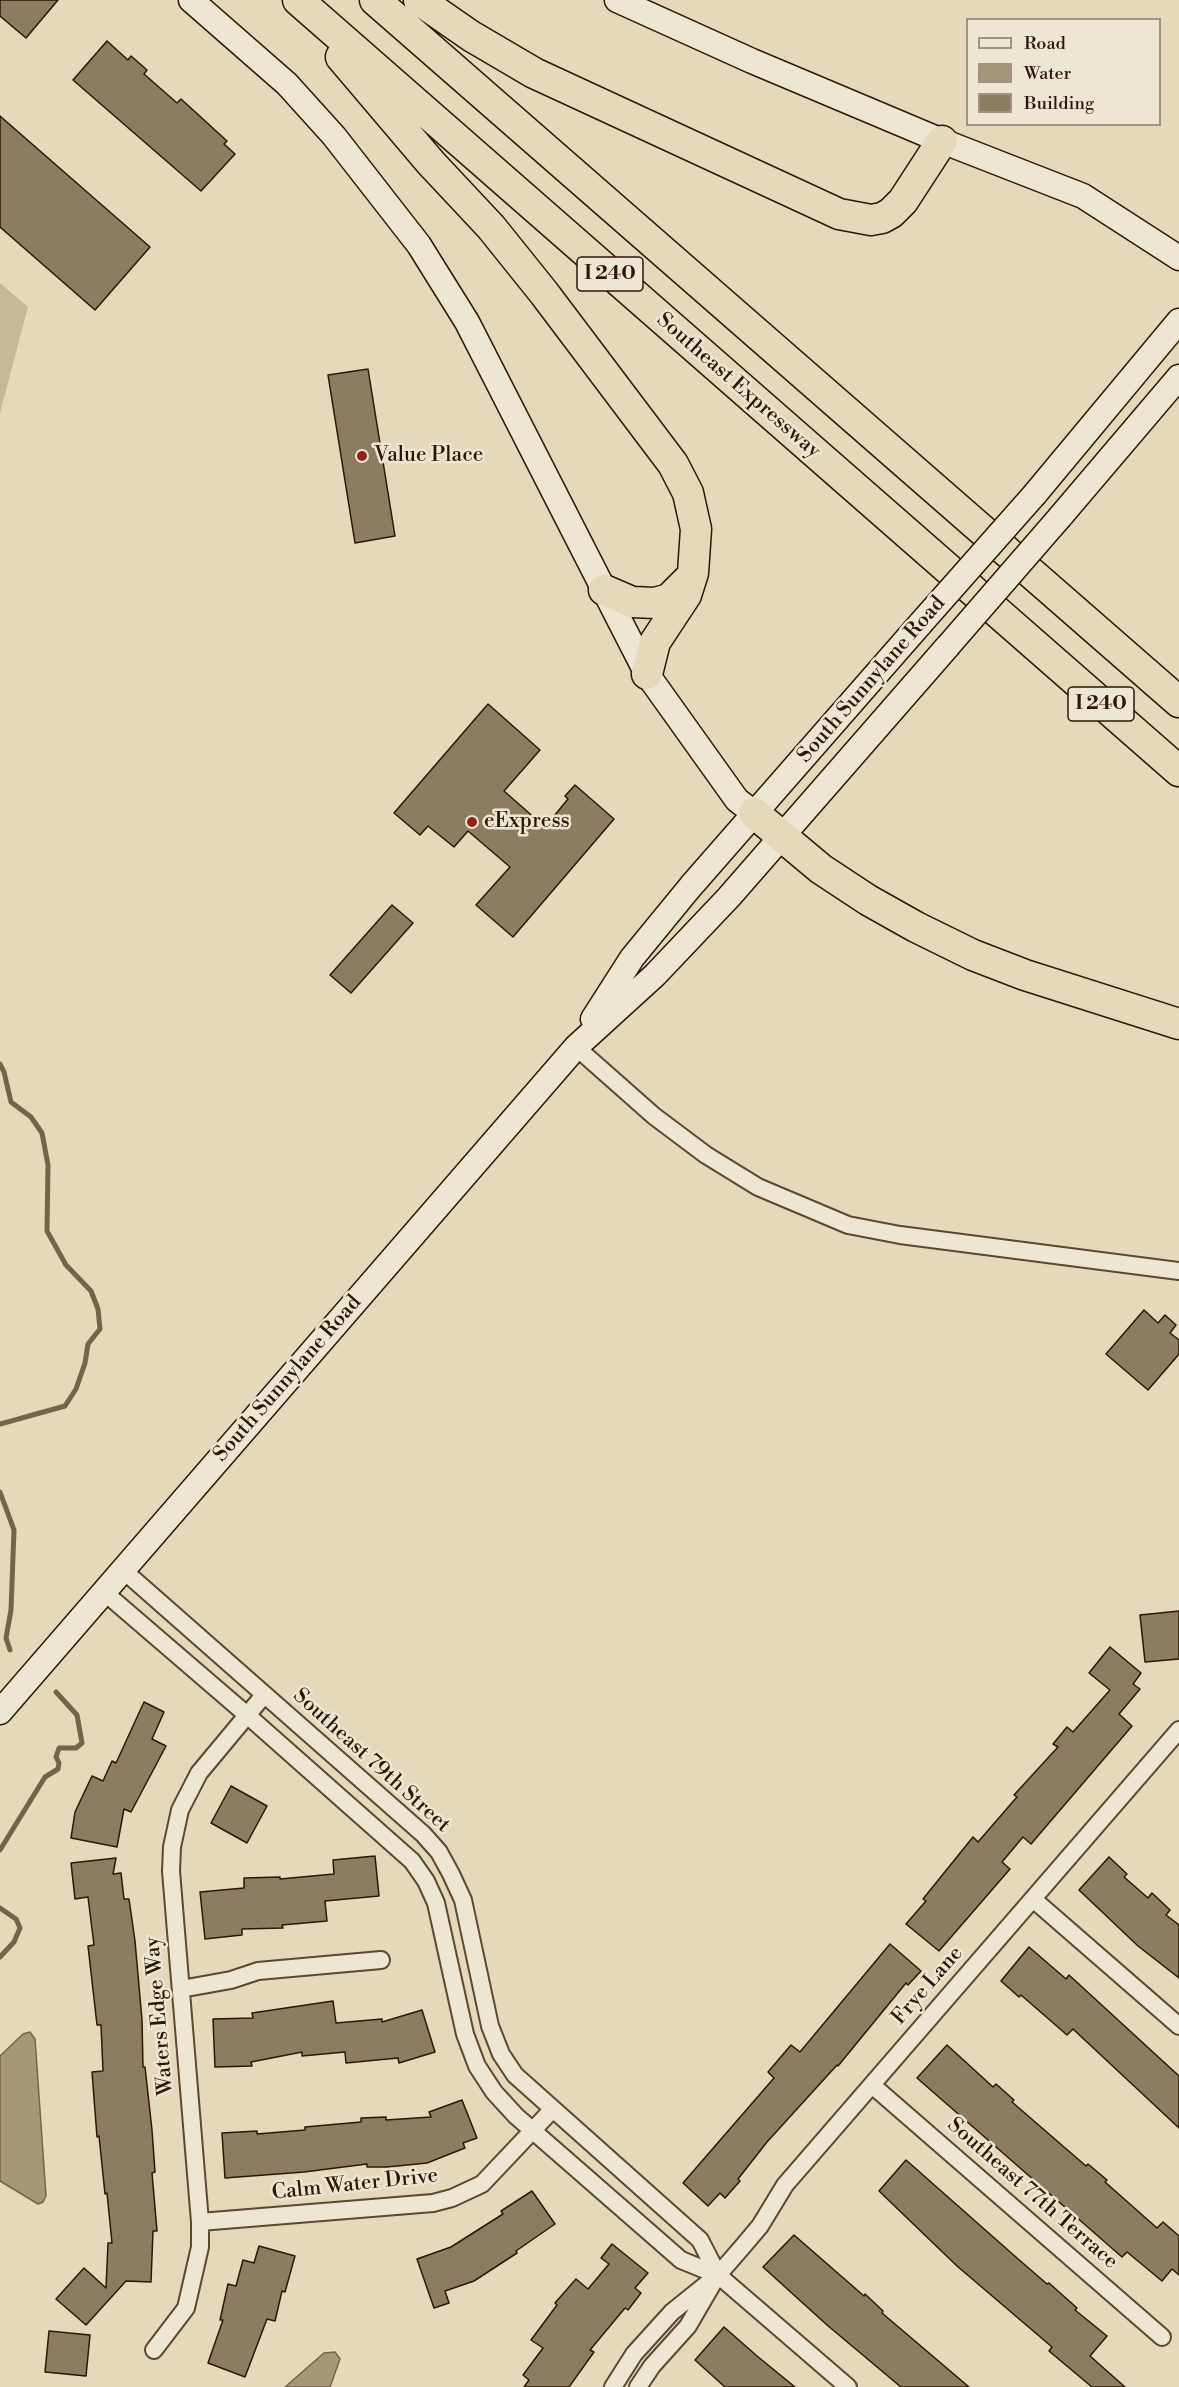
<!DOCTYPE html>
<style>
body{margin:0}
#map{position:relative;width:1179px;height:2387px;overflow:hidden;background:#e4d9bb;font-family:"Libre Bodoni",serif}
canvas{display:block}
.legend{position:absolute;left:966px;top:18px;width:195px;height:108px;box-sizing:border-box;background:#ede6d3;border:2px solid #a0937f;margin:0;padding:8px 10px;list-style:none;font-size:18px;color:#2d1700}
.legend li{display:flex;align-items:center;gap:12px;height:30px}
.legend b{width:30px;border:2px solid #a0937f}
</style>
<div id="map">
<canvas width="1179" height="2387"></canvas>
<ul class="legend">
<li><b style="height:8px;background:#ede6d3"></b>Road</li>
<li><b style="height:16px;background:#a6977b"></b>Water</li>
<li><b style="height:16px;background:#8c7c61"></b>Building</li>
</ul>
</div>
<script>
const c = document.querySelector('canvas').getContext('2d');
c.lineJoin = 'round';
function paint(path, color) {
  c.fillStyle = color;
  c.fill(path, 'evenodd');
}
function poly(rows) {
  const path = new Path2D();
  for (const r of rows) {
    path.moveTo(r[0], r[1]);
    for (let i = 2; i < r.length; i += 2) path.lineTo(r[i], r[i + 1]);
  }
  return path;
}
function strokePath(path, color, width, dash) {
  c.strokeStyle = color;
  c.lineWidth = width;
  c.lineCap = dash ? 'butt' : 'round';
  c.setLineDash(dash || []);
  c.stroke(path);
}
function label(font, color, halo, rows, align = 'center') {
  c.font = font + ' "Libre Bodoni",serif';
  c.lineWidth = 5;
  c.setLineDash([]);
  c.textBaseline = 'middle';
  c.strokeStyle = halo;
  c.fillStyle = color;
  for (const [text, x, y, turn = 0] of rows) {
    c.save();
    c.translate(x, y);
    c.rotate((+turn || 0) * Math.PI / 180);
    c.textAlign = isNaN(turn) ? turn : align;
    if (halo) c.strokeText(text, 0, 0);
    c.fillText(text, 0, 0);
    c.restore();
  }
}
const green = poly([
 [0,283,28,307,0,413]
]);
const water = poly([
 [30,2032,35,2039,46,2196,43,2202,38,2204,0,2181,0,2056,23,2034,30,2032],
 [335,2352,340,2359,330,2387,285,2387,324,2353,335,2352]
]);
const stream = poly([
 [0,1064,4,1072,11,1102,31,1117,42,1133,48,1165,47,1231,66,1265,91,1291,98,1309,100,1329,88,1344,85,1363,76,1389,65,1406,0,1424],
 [0,1492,14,1530,11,1610,6,1638,10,1650],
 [0,1850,45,1777,58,1769,59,1763,56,1757,59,1748,76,1748,82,1743,77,1715,56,1692],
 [0,1908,16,1919,20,1928,14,1942,0,1957]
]);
const building = poly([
 [0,0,58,0,26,38,0,16,0,0],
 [107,41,128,60,131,56,147,70,144,74,177,103,181,99,227,141,224,144,235,154,201,191,73,80,107,41],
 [0,116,150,247,95,310,0,227,0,116],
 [368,369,395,536,355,543,328,375,368,369],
 [488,704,540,750,504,791,545,827,568,799,565,796,575,785,614,819,513,937,476,905,510,867,468,831,454,847,428,826,420,835,394,813,488,704],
 [392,905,413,923,351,993,330,975,392,905],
 [1144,1310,1158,1323,1165,1315,1176,1325,1170,1333,1179,1340,1179,1354,1148,1390,1106,1354,1144,1310],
 [1179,1611,1179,1659,1145,1662,1140,1615,1179,1611],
 [1110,1647,1141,1673,1133,1684,1140,1689,1119,1714,1132,1726,1031,1844,1023,1837,1002,1862,1010,1869,939,1951,906,1924,926,1901,923,1899,973,1837,978,1842,1017,1797,1014,1795,1058,1747,1053,1744,1067,1727,1073,1732,1110,1690,1089,1673,1110,1647],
 [144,1702,164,1712,152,1739,166,1746,131,1812,124,1809,117,1847,71,1838,75,1812,92,1776,103,1781,112,1761,116,1763,144,1702],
 [231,1786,267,1806,247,1843,211,1823,231,1786],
 [375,1856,379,1896,325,1901,327,1921,282,1925,283,1928,242,1929,242,1935,205,1939,200,1892,244,1888,244,1878,280,1877,280,1879,334,1874,333,1860,375,1856],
 [1109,1857,1127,1874,1124,1877,1148,1898,1152,1893,1170,1910,1166,1915,1179,1925,1179,1978,1138,1946,1079,1890,1109,1857],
 [116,1858,113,1874,121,1873,124,1899,129,1899,135,1941,142,2020,143,2067,145,2067,152,2130,155,2172,152,2173,157,2231,153,2231,151,2282,126,2281,86,2325,56,2299,84,2268,106,2288,108,2243,112,2243,107,2193,105,2194,99,2136,97,2137,92,2072,103,2071,101,2025,97,2025,88,1946,94,1945,88,1897,75,1899,71,1863,116,1858],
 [890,1944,921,1971,908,1985,906,1983,838,2066,837,2065,767,2142,738,2179,740,2181,725,2198,720,2193,708,2206,683,2183,774,2078,768,2072,791,2045,800,2052,890,1944],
 [1029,1947,1066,1979,1069,1975,1179,2076,1179,2128,1073,2029,1067,2035,1021,1995,1019,1997,1001,1981,1029,1947],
 [333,2001,336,2023,382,2019,382,2022,422,2010,435,2052,399,2063,398,2058,346,2063,345,2052,302,2056,302,2052,251,2062,252,2066,215,2067,213,2019,253,2018,252,2013,333,2001],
 [947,2045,993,2087,996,2084,1014,2100,1012,2102,1086,2166,1088,2164,1107,2180,1105,2182,1157,2228,1163,2222,1179,2236,1179,2275,1172,2269,1162,2281,1127,2252,1122,2257,917,2078,947,2045],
 [462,2100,477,2138,463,2143,465,2148,427,2163,387,2167,367,2167,367,2164,304,2172,225,2178,222,2133,257,2131,257,2134,305,2130,305,2127,361,2122,361,2118,386,2117,386,2120,431,2117,429,2112,462,2100],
 [906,2160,1017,2258,1047,2284,1049,2283,1077,2308,1075,2310,1107,2336,1090,2356,1125,2387,1092,2387,1049,2351,1052,2347,957,2266,879,2191,906,2160],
 [532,2191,555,2224,516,2251,517,2253,474,2281,445,2291,449,2303,434,2308,417,2259,451,2247,503,2214,501,2211,532,2191],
 [794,2235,864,2296,865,2294,883,2311,882,2313,969,2387,901,2387,827,2325,763,2267,794,2235],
 [612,2244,648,2273,635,2288,641,2293,628,2310,625,2308,590,2350,594,2352,569,2387,524,2387,529,2380,523,2375,543,2348,531,2340,557,2305,555,2303,576,2279,588,2289,609,2264,601,2258,612,2244],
 [259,2246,295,2256,285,2292,282,2291,275,2321,267,2319,245,2377,208,2363,223,2320,220,2320,228,2284,236,2286,243,2260,254,2263,259,2246],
 [724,2327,757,2356,795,2387,725,2387,695,2360,724,2327],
 [49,2331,90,2335,86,2376,45,2372,49,2331]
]);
const street = poly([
 [576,1047,654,1116,706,1155,758,1187,848,1225,900,1235,1179,1271],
 [123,1570,423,1834,439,1852,451,1874,463,1900,490,2026,501,2054,515,2075,700,2240,718,2275],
 [104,1592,247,1715,412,1861,426,1881,436,1903,465,2034,477,2066,494,2092,516,2116,681,2260,718,2275,848,2387],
 [1033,1899,1179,2026],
 [181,1989,231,1980,258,1971,381,1960],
 [872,2085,1162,2337],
 [200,2222,433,2203,452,2198,482,2184,552,2110],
 [154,2350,186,2308,200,2247,200,2222,171,1871,172,1847,180,1810,199,1773,264,1695],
 [613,2387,634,2354,672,2312,718,2275,744,2245,760,2226,785,2185,1179,1730],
 [638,2387,652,2366,688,2326,713,2283]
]);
const secondary = poly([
 [191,0,287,84,334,136,419,245,467,322,647,674,737,800,754,813],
 [617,0,752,61,942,141,1083,196,1179,258],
 [1035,494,1179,321],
 [1060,517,1179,377],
 [593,1019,632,958,691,886,921,623],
 [0,1712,576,1047,655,975,729,897,948,646]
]);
const highway = poly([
 [298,0,1179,771],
 [375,0,1179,702],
 [419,0,471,36,534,73,839,214,871,220,882,218,891,213,903,201,942,141],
 [341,57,431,163,491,227,544,293,673,464,688,493,696,529,693,573,686,595,655,642,647,674],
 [604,590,632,602,655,603,669,599,688,580],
 [754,813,821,869,868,900,916,927,973,955,1025,975,1179,1024]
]);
const secondaryBridge = poly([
 [921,623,1035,494],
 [948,646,1060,517]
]);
const markers = [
 [362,456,6,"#8f2418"],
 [472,822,6,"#8f2418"]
];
const shields = [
 [610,274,66],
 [1101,704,66]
];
const shieldNames = [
 ["I 240",610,274],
 ["I 240",1101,704]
];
const streetNames = [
 ["Southeast Expressway",738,386,41],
 ["South Sunnylane Road",872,680,-49],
 ["South Sunnylane Road",288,1379,-49],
 ["Southeast 79th Street",371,1761,42],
 ["Frye Lane",928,1986,-49],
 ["Waters Edge Way",160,2016,-95],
 ["Calm Water Drive",355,2185,-6],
 ["Southeast 77th Terrace",1032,2194,41]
];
const poiNames = [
 ["Value Place",374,456],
 ["eExpress",484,822]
];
paint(green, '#c5b89b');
paint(water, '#a6977b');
strokePath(water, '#76644a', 1.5);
strokePath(stream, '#76644a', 5);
paint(building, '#8c7c61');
strokePath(building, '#2d1700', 1.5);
strokePath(street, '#5b482f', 20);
strokePath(secondary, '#2d1700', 27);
strokePath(highway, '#2d1700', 33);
strokePath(street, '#ede6d3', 16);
strokePath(secondary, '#ede6d3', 24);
strokePath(highway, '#e4d9bb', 30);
strokePath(secondaryBridge, '#2d1700', 27, []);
strokePath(secondaryBridge, '#ede6d3', 24);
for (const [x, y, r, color] of markers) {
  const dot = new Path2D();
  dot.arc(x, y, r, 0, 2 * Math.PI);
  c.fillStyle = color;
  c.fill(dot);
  strokePath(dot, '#ede6d3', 2);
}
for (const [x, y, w] of shields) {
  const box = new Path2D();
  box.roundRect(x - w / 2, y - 17, w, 34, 4.5);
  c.fillStyle = '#ede6d3';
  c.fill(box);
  strokePath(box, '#2d1700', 1.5);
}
label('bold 20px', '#2d1700', null, shieldNames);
label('21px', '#2d1700', '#ede6d3', streetNames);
label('21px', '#2d1700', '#ede6d3', poiNames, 'left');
</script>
